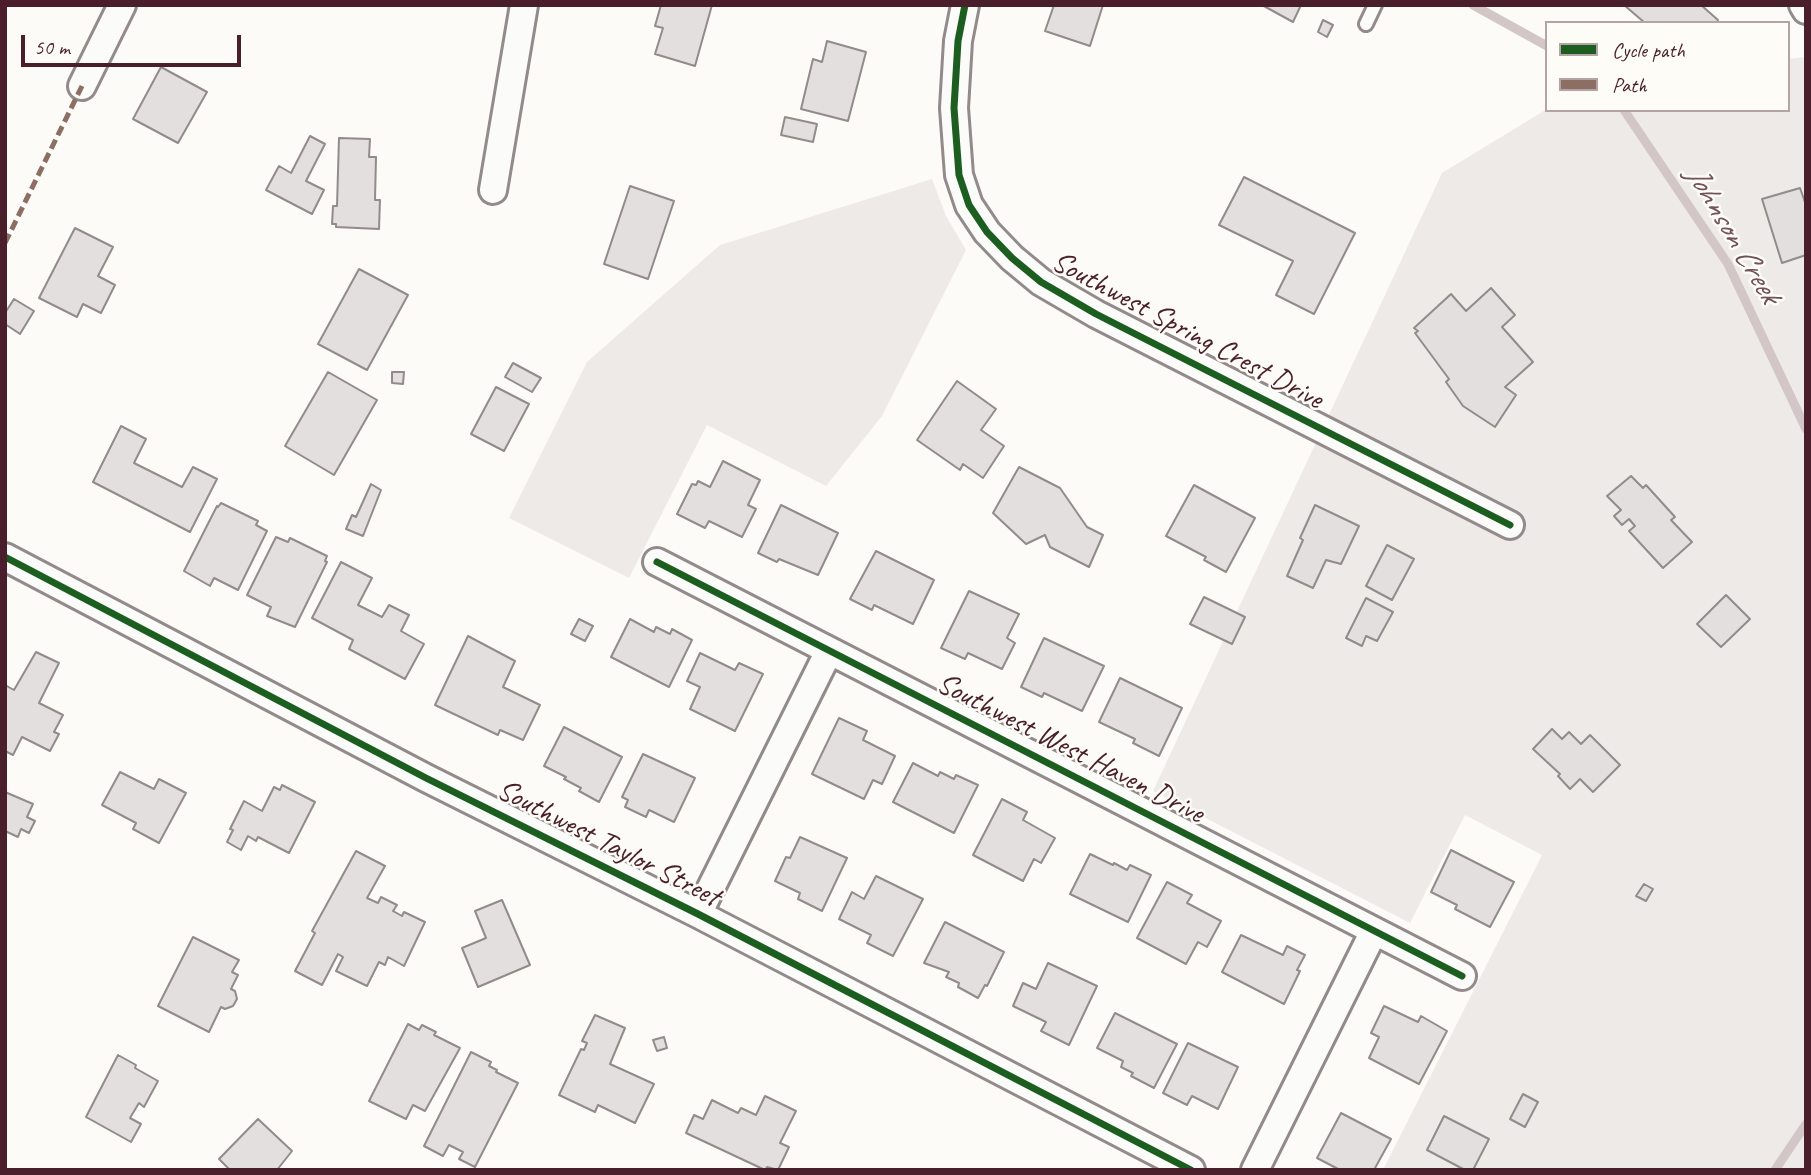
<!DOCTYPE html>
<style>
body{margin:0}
#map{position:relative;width:1811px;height:1175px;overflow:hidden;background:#fcfbf8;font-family:Caveat,sans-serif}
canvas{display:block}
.frame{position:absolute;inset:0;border:7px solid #4a1f2b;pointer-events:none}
.legend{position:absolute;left:1545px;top:21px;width:245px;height:91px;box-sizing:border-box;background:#fdfcf7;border:2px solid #b5a4a5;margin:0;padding:9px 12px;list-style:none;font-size:21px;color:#4a1f2b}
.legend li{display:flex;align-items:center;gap:14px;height:35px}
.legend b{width:35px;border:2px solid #b5a4a5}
.scale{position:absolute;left:21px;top:35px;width:220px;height:32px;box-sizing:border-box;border:4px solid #4a1f2b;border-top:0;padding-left:9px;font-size:21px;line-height:24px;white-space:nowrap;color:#4a1f2b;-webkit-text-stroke:5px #fdfcf7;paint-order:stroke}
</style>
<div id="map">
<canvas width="1811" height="1175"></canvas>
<div class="frame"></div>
<ul class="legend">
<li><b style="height:9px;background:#1b5e20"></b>Cycle path</li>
<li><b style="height:9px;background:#8d6e63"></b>Path</li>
</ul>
<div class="scale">50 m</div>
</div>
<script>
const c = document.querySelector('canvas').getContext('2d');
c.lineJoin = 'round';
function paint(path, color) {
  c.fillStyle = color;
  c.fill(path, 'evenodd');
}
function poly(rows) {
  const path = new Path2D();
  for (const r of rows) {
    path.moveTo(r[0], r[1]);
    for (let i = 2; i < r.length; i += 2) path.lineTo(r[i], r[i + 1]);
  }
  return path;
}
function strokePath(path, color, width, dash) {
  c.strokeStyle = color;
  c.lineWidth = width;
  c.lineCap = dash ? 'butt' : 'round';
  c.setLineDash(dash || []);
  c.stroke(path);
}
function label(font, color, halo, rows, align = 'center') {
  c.font = font + ' Caveat,sans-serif';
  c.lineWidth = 5;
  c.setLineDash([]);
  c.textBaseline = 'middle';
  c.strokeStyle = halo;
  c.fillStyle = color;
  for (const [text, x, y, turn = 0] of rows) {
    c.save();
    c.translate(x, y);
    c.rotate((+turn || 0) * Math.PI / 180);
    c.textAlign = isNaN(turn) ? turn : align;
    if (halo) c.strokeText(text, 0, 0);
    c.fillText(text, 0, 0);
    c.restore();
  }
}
const green = poly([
 [1806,57,1806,1170,1383,1170,1542,855,1465,815,1410,923,1153,791,1442,173,1547,109,1788,110,1788,59],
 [932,179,946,216,966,250,882,416,826,486,707,425,629,578,509,518,587,362,720,245]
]);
const stream = poly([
 [1473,5,1547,46],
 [1624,110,1728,264,1806,429],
 [1775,1170,1806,1124]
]);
const building = poly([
 [661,5,712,5,695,66,655,54,663,28,655,26,661,5],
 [1054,5,1103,5,1090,46,1045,31,1054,5],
 [1262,5,1301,5,1293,22,1262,5],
 [1624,5,1701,5,1718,20,1717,23,1645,23,1624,5],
 [1323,20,1333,25,1327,37,1318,32,1323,20],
 [827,41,866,52,848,121,801,109,813,59,822,62,827,41],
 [161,67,207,92,178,143,133,119,161,67],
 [785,117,817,124,813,142,781,135,785,117],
 [310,136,325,144,306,181,324,190,312,214,266,190,279,166,291,173,310,136],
 [339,138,370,139,369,157,376,157,375,200,380,200,379,229,336,227,336,224,332,224,333,206,337,206,339,138],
 [1244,177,1355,233,1314,314,1276,295,1293,261,1219,225,1244,177],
 [630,186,674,201,648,279,604,264,630,186],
 [1800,188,1806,205,1806,255,1782,263,1762,199,1800,188],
 [75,228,113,247,98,276,115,285,101,313,83,304,77,317,39,298,75,228],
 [359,269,408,295,367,370,318,344,359,269],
 [1491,288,1515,315,1502,327,1533,362,1505,387,1516,395,1495,427,1463,406,1446,382,1449,379,1415,333,1418,331,1414,328,1451,294,1466,311,1491,288],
 [14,299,34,311,20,334,5,324,5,313,14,299],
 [513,363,541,378,532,392,505,377,513,363],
 [328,372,377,400,334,475,285,446,328,372],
 [392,372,404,372,403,384,392,383,392,372],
 [957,381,996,409,981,430,1004,446,983,478,963,464,960,470,917,440,957,381],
 [496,387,529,404,504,451,471,434,496,387],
 [121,426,146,439,134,463,182,487,193,467,217,479,190,532,93,482,121,426],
 [723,461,760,480,748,505,756,509,742,537,709,521,705,528,677,514,692,484,696,485,698,481,710,487,723,461],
 [1019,467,1060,488,1087,527,1103,535,1089,567,1050,547,1045,535,1026,544,993,513,1019,467],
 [1631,476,1643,488,1646,485,1675,517,1671,520,1692,542,1663,568,1629,531,1635,526,1629,519,1622,525,1614,516,1621,510,1607,496,1631,476],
 [371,484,381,490,363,536,346,529,352,515,356,517,371,484],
 [1194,485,1255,518,1226,572,1204,560,1206,557,1166,536,1194,485],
 [221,503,258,521,256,525,267,531,238,590,214,578,210,586,184,571,217,506,218,507,221,503],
 [781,505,838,533,818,575,779,559,777,562,758,553,781,505],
 [1315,505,1359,526,1341,564,1326,560,1313,588,1287,576,1303,540,1300,538,1315,505],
 [276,537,288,542,290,538,327,556,325,561,327,562,295,627,267,616,271,607,247,595,276,537],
 [1387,545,1414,559,1392,600,1366,586,1387,545],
 [876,551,934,580,913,624,874,605,872,610,850,599,876,551],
 [341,562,372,578,358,605,382,617,389,605,409,615,401,631,424,644,405,679,349,649,353,640,312,618,341,562],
 [969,591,1019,614,1007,638,1015,643,1002,669,968,653,965,659,941,648,969,591],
 [1726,595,1750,619,1721,647,1697,624,1726,595],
 [1204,597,1245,617,1232,644,1190,624,1204,597],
 [1366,598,1393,612,1377,641,1366,636,1362,646,1346,638,1366,598],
 [579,619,593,626,585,641,571,634,579,619],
 [630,619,654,632,656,627,670,634,672,629,692,640,669,687,611,657,630,619],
 [468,636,515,661,503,687,540,705,523,740,500,730,498,735,435,705,468,636],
 [1044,638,1104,666,1082,711,1044,693,1042,697,1021,687,1044,638],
 [36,652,59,663,39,703,63,715,54,732,59,734,50,751,22,737,13,755,5,751,5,685,14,690,36,652],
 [700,653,735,670,739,663,763,674,735,731,690,709,700,687,687,681,700,653],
 [1120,678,1182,708,1159,756,1133,743,1135,739,1099,722,1120,678],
 [839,718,867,731,863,740,895,756,882,784,873,780,864,799,812,774,839,718],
 [564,727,622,757,599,802,579,791,581,788,564,779,566,777,544,766,564,727],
 [1552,729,1562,739,1569,732,1581,744,1590,735,1620,765,1593,792,1580,779,1570,789,1558,776,1560,774,1533,749,1552,729],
 [643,754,695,778,674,822,649,810,646,817,625,807,628,800,622,797,643,754],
 [913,763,938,776,940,772,954,779,956,775,978,785,954,833,893,802,913,763],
 [120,772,154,789,159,779,186,793,159,843,133,829,136,823,102,805,120,772],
 [282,785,315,802,289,853,258,837,256,841,248,836,241,850,227,842,233,830,230,829,244,801,262,811,274,787,280,790,282,785],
 [5,792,33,804,27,817,35,821,29,833,21,829,18,837,5,831,5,792],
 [1002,799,1027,812,1023,820,1055,838,1041,863,1034,859,1023,881,973,855,1002,799],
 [800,837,847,858,822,911,798,899,800,893,775,881,786,857,790,858,800,837],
 [1451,850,1514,882,1490,927,1455,909,1457,905,1431,892,1451,850],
 [356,851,385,866,367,898,378,903,381,897,397,905,393,911,402,916,404,912,425,922,404,966,388,957,385,965,379,962,367,986,336,971,343,957,338,954,322,985,295,971,315,933,312,931,356,851],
 [1090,854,1113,865,1114,863,1127,870,1130,865,1151,875,1128,922,1070,894,1090,854],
 [876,876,923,899,893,956,867,943,871,935,839,919,852,892,864,899,876,876],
 [1167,882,1192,895,1187,903,1221,921,1207,947,1198,942,1186,964,1137,938,1167,882],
 [1644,884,1653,889,1646,901,1636,896,1644,884],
 [502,900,530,965,478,987,462,948,486,938,475,911,502,900],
 [945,922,1004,952,987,986,985,985,978,998,958,987,959,983,946,977,949,972,924,963,945,922],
 [1241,935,1283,955,1287,946,1305,955,1297,970,1300,971,1284,1004,1222,972,1241,935],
 [193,937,239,960,232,972,238,975,231,989,235,991,237,999,233,1006,225,1009,221,1007,209,1032,158,1006,193,937],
 [1048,963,1097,986,1069,1045,1041,1031,1046,1022,1013,1006,1023,983,1036,989,1048,963],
 [1384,1006,1418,1022,1421,1016,1447,1031,1419,1084,1369,1058,1379,1037,1371,1033,1384,1006],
 [1115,1013,1177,1044,1154,1088,1131,1076,1133,1073,1121,1067,1123,1061,1097,1048,1115,1013],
 [595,1015,625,1028,610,1064,654,1084,635,1123,598,1105,595,1112,559,1095,581,1049,584,1050,587,1043,582,1041,595,1015],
 [408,1024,419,1030,422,1025,436,1032,434,1035,460,1048,425,1111,413,1105,406,1119,369,1101,408,1024],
 [664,1037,667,1048,657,1051,653,1040,664,1037],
 [1188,1043,1238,1067,1218,1109,1192,1096,1187,1105,1163,1093,1188,1043],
 [471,1052,491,1062,489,1066,497,1070,496,1072,518,1083,475,1167,459,1159,463,1152,449,1145,443,1156,424,1146,471,1052],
 [118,1055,136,1065,135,1068,158,1081,144,1107,139,1103,130,1118,141,1124,131,1142,86,1117,118,1055],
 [1523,1094,1538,1102,1525,1127,1510,1119,1523,1094],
 [765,1096,796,1111,780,1143,789,1147,778,1170,767,1167,765,1170,686,1133,694,1115,703,1119,712,1100,738,1113,741,1108,756,1115,765,1096],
 [1341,1113,1391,1139,1374,1170,1340,1170,1317,1158,1341,1113],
 [1444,1116,1489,1139,1473,1170,1465,1170,1427,1150,1444,1116],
 [258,1119,292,1151,277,1170,230,1170,219,1159,258,1119]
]);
const lane = poly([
 [1366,24,1375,5]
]);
const street = poly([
 [965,5,958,41,954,108,959,175,969,205,987,232,1012,258,1041,282,1096,314,1510,525],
 [1803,5,1806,10],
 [82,86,122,5],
 [493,190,524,5],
 [5,557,426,778,698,914,1191,1170],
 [657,562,1462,976],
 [698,914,829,651],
 [1255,1170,1374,931]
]);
const quiet = poly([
 [5,243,82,86]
]);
const cycleway = poly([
 [965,5,958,41,954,108,959,175,969,205,987,232,1012,258,1041,282,1096,314,1510,525],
 [5,557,426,778,698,914,1191,1170],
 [657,562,1462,976]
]);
const streetNames = [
 ["Southwest Spring Crest Drive",1187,331,28],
 ["Southwest West Haven Drive",1070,749,27],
 ["Southwest Taylor Street",608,844,27]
];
const waterNames = [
 ["Johnson Creek",1732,235,59]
];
paint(green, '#eeeae8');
strokePath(stream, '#d2c7c6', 9);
paint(building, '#e2dfde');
strokePath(building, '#928a8b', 2);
strokePath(lane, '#928a8b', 18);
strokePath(street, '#928a8b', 32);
strokePath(lane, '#fbfbf9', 12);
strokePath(street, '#fbfbf9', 26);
strokePath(quiet, '#8d6e63', 5, [10, 5]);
strokePath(cycleway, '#1b5e20', 7);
label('30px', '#4a1f2b', '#fdfcf7', streetNames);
label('italic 32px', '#73525a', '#fdfcf7', waterNames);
</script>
